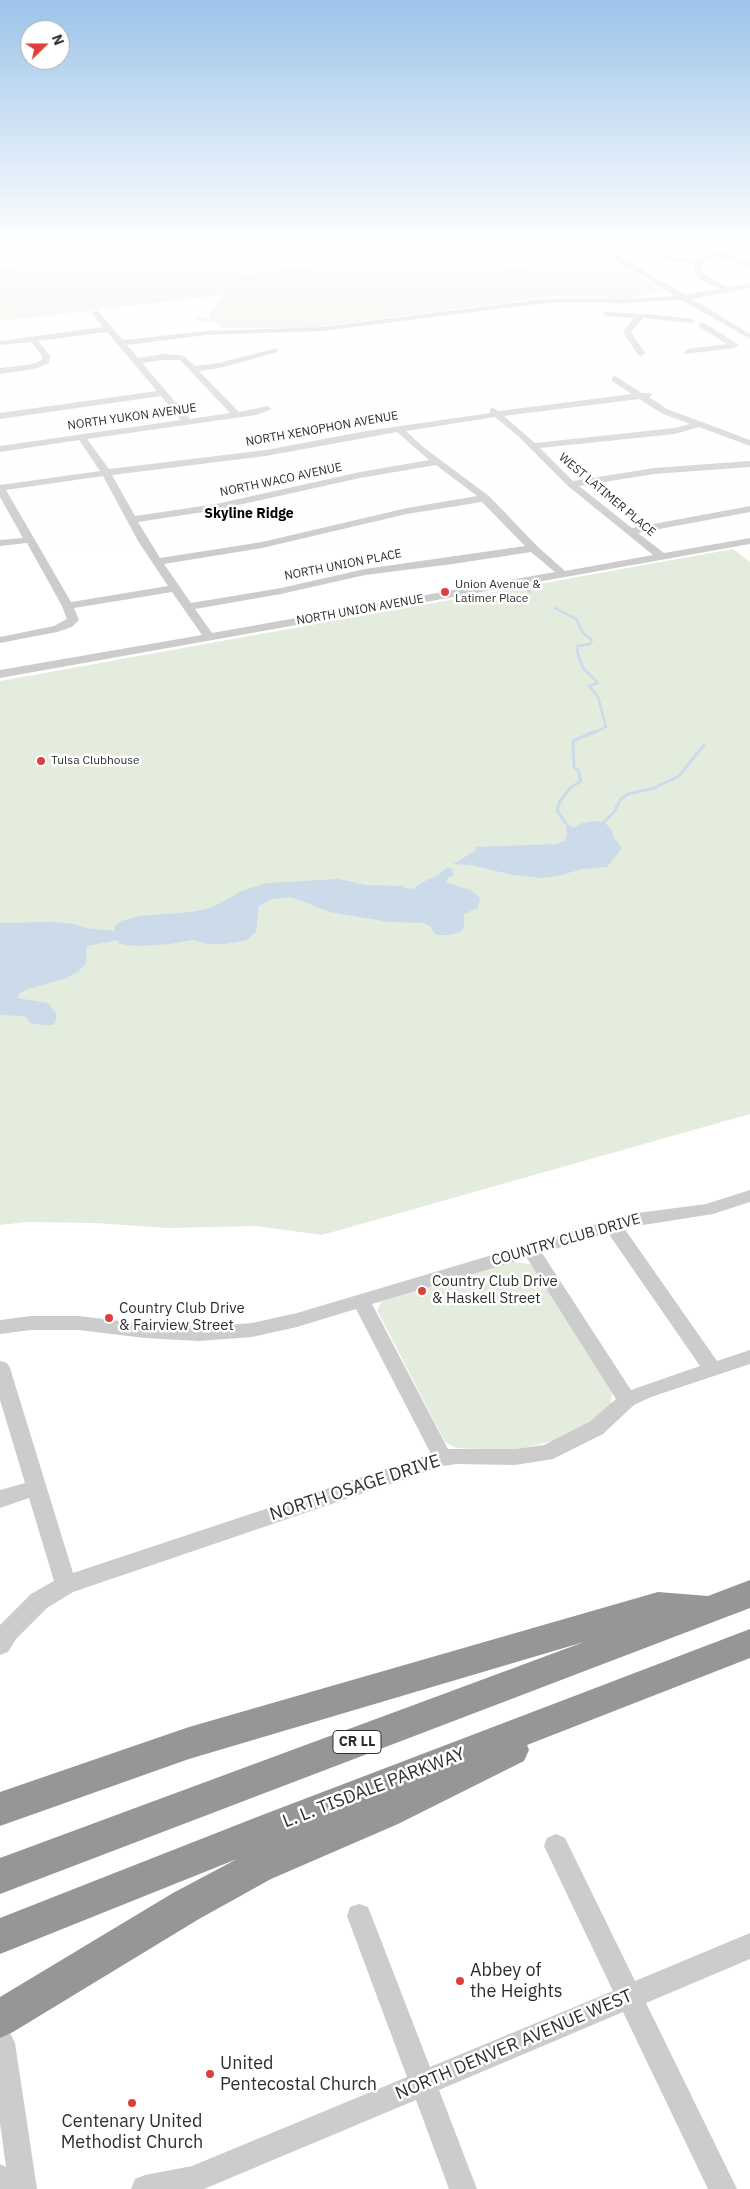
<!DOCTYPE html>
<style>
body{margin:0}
#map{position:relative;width:750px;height:2189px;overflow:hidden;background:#fff;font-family:"IBM Plex Sans",sans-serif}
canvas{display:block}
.north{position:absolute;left:20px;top:20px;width:50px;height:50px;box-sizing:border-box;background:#fff;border:1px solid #acacac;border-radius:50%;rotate:68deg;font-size:14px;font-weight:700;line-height:20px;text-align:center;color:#2f2f2f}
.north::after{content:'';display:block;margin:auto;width:18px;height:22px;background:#dd3f3a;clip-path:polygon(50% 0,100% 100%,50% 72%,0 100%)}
</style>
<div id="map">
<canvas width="750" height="2189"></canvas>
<div class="north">N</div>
</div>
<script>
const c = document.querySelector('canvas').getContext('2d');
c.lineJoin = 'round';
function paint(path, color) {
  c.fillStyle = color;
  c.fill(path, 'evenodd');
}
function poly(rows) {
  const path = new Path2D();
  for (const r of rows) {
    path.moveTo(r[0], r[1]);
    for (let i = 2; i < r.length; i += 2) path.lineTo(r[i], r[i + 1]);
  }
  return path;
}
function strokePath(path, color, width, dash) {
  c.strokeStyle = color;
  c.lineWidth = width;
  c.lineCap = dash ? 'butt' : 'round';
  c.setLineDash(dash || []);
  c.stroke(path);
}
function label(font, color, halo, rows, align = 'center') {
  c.font = font + ' "IBM Plex Sans",sans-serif';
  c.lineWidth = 5;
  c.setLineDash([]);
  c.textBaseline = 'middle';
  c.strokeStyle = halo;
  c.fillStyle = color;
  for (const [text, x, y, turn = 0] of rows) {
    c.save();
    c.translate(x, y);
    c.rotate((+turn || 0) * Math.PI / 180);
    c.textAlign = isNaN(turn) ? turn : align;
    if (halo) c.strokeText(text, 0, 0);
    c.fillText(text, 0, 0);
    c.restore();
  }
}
const green = poly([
 [73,243,206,243,241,275,443,250,478,273,604,256,664,291,633,298,547,297,308,328,222,328,213,319,211,322,196,321,198,317,211,318,209,315,224,295,0,321,0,268,84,258],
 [733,549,750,562,750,1114,322,1235,256,1226,168,1228,95,1223,27,1222,0,1225,0,681],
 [513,1262,531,1264,612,1392,611,1404,581,1428,557,1440,524,1448,501,1450,456,1448,445,1442,377,1310,382,1301]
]);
const water = poly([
 [594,821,604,822,611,829,614,838,622,848,607,867,582,869,558,876,542,878,513,875,470,865,453,864,475,851,476,847,556,844,564,841,567,836,566,823,574,828,582,823],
 [449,868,455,869,452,870,454,875,448,878,446,882,470,890,480,898,478,908,464,914,464,927,460,932,448,935,438,935,434,933,430,926,423,923,389,922,330,912,291,897,273,899,259,906,256,932,247,940,225,944,208,944,193,940,170,944,139,946,127,945,119,943,118,940,87,946,86,963,79,971,64,979,28,989,20,993,17,998,48,1003,57,1015,55,1023,52,1025,42,1025,30,1023,27,1018,22,1016,0,1015,0,923,55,922,74,924,85,928,115,931,114,927,121,921,139,916,191,912,211,908,242,891,267,883,338,879,366,885,404,886,404,888,413,889,419,884,438,875,443,870]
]);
const streamFar1 = poly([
 [524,588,530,592],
 [555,608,576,619,583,633,592,640,590,644,578,646,577,651,583,668,598,683,589,686,598,697,606,727,593,733]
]);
const stream = poly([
 [604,822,614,812,621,799,628,794,654,788,679,776,704,745],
 [566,823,557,811,559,803,570,788,581,781,578,770,574,767,573,741,596,731]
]);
const minor = poly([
 [589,243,598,243,685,295,719,289,698,278,692,268,695,264,667,260,663,258,664,256,698,260,712,252,750,247,750,251,726,255,750,262,750,266,716,256,705,262,700,268,704,274,728,288,750,284,750,288,692,299,750,334,750,339,682,300,623,303,565,302,536,304,322,331,206,335,127,345,138,358,163,354,182,355,195,366,219,363,277,348,277,352,220,368,199,371,239,412,267,406,272,409,256,415,87,439,109,469,266,450,366,431,490,413,490,409,493,408,499,411,632,394,612,381,612,377,615,376,642,393,651,393,652,395,649,397,667,409,750,440,750,446,699,427,675,434,540,448,573,481,654,468,750,461,750,467,654,474,579,486,632,528,750,506,750,512,638,533,664,553,750,538,750,544,0,678,0,670,202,635,172,592,74,608,79,620,72,627,57,632,0,643,0,637,54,626,67,619,62,606,27,543,0,546,0,540,23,538,0,497,0,485,100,471,79,440,0,452,0,446,181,420,161,396,0,419,0,413,157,391,107,332,38,341,50,356,49,363,35,369,0,374,0,368,33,364,42,360,42,356,31,342,0,345,0,341,103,327,91,313,95,311,98,311,123,340,206,331,322,327,536,300,565,298,623,299,675,296,589,243],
 [163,360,180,360,230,413,190,419,142,363,163,360],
 [639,399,661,413,690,424,674,428,535,443,504,416,639,399],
 [495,417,518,436,568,486,653,555,565,571,537,546,489,496,423,447,406,431,495,417],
 [397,432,429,460,360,472,216,504,135,516,112,475,266,456,397,432],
 [436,465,477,496,407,508,262,542,160,558,138,522,216,510,360,478,436,465],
 [103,476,138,541,168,586,71,602,6,490,103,476],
 [482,502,525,546,365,569,281,588,191,603,164,564,262,548,407,514,482,502],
 [531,552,555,572,212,633,195,609,281,594,365,575,453,564,531,552],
 [604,312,649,314,691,319,695,321,691,323,643,318,631,332,645,353,641,356,638,355,623,332,634,318,607,316,603,314,604,312],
 [699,323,705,323,739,345,735,348,685,354,684,352,688,349,727,344,699,327,699,323],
 [750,1190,750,1202,713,1214,624,1228,717,1361,750,1350,750,1364,651,1397,634,1405,603,1434,553,1459,515,1465,457,1464,443,1466,73,1592,47,1608,16,1639,8,1652,0,1655,0,1625,31,1594,54,1581,29,1498,0,1508,0,1490,25,1483,0,1400,0,1361,7,1363,10,1368,73,1573,431,1454,356,1309,297,1327,252,1337,199,1341,145,1338,79,1330,31,1330,0,1334,0,1320,31,1316,79,1316,145,1324,199,1327,252,1323,297,1313,630,1214,706,1204,750,1190],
 [608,1233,700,1366,631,1390,542,1253,608,1233],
 [527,1258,616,1399,589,1422,544,1445,515,1449,448,1449,372,1304,527,1258],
 [556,1834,565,1838,635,1981,750,1933,750,1959,646,2003,737,2189,708,2189,623,2012,439,2090,477,2189,449,2189,416,2100,204,2189,131,2189,135,2179,145,2175,192,2166,407,2077,347,1916,350,1907,359,1904,368,1907,430,2067,613,1991,544,1846,547,1838,556,1834],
 [0,2027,9,2031,15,2043,37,2189,0,2189,0,2164,6,2167,0,2123,0,2027]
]);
const highway = poly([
 [750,1580,750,1608,0,1894,0,1858,584,1642,189,1759,0,1826,0,1792,189,1727,658,1592,708,1596,750,1580],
 [750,1629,750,1658,527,1745,529,1750,524,1761,398,1824,271,1879,199,1919,13,2032,0,2038,0,1997,173,1893,237,1859,0,1954,0,1918,257,1817,750,1629]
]);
const markers = [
 [445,592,5,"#dd3f3a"],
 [41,761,5,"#dd3f3a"],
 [422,1291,5,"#dd3f3a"],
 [109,1318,5,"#dd3f3a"],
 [460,1981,5,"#dd3f3a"],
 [210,2074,5,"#dd3f3a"],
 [132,2103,5,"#dd3f3a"]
];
const farStreetnames = [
 ["NORTH YUKON AVENUE",132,417,-8],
 ["NORTH XENOPHON AVENUE",322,429,-10],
 ["NORTH WACO AVENUE",281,480,-12],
 ["WEST LATIMER PLACE",607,495,40],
 ["NORTH UNION PLACE",343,565,-11],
 ["NORTH UNION AVENUE",360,610,-10]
];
const farPoinames = [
 ["Union Avenue &",455,585],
 ["Latimer Place",455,599],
 ["Tulsa Clubhouse",51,761]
];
const farNeighbourhoodnames = [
 ["Skyline Ridge",249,514]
];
const shields = [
 [357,1742,48]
];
const shieldNames = [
 ["CR LL",357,1742]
];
const streetNames = [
 ["COUNTRY CLUB DRIVE",566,1240,-16]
];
const poiNames = [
 ["Country Club Drive",432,1282],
 ["& Haskell Street",432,1299],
 ["Country Club Drive",119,1309],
 ["& Fairview Street",119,1326]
];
const nearStreetnames = [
 ["NORTH OSAGE DRIVE",355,1488,-18],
 ["L. L. TISDALE PARKWAY",374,1788,-21],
 ["NORTH DENVER AVENUE WEST",514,2045,-23]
];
const nearPoinames = [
 ["Abbey of",470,1971],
 ["the Heights",470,1992],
 ["United",220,2064],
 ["Pentecostal Church",220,2085],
 ["Centenary United",132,2122,"center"],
 ["Methodist Church",132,2143,"center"]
];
paint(green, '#e4ecde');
paint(water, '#cbdbea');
strokePath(streamFar1, '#cbdbea', 2.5);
strokePath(stream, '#cbdbea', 3);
paint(minor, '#ccc');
paint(highway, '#969696');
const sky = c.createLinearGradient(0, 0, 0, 549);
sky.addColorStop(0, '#9cc4e9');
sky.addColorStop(0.44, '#fff');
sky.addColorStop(1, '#ffffff00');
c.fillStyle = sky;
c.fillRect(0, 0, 750, 549);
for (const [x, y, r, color] of markers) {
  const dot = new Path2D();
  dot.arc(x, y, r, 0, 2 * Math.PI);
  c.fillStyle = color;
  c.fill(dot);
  strokePath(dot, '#fff', 2);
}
label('12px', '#2f2f2f', '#fff', farStreetnames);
label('12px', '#2f2f2f', '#fff', farPoinames, 'left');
label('bold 14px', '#000', '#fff', farNeighbourhoodnames);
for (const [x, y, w] of shields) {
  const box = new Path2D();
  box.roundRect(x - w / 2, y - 11.5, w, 23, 4);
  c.fillStyle = '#fff';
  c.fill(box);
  strokePath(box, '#2f2f2f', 1);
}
label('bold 14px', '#2f2f2f', null, shieldNames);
label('15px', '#2f2f2f', '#fff', streetNames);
label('15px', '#2f2f2f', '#fff', poiNames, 'left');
label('18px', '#2f2f2f', '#fff', nearStreetnames);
label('18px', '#2f2f2f', '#fff', nearPoinames, 'left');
</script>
